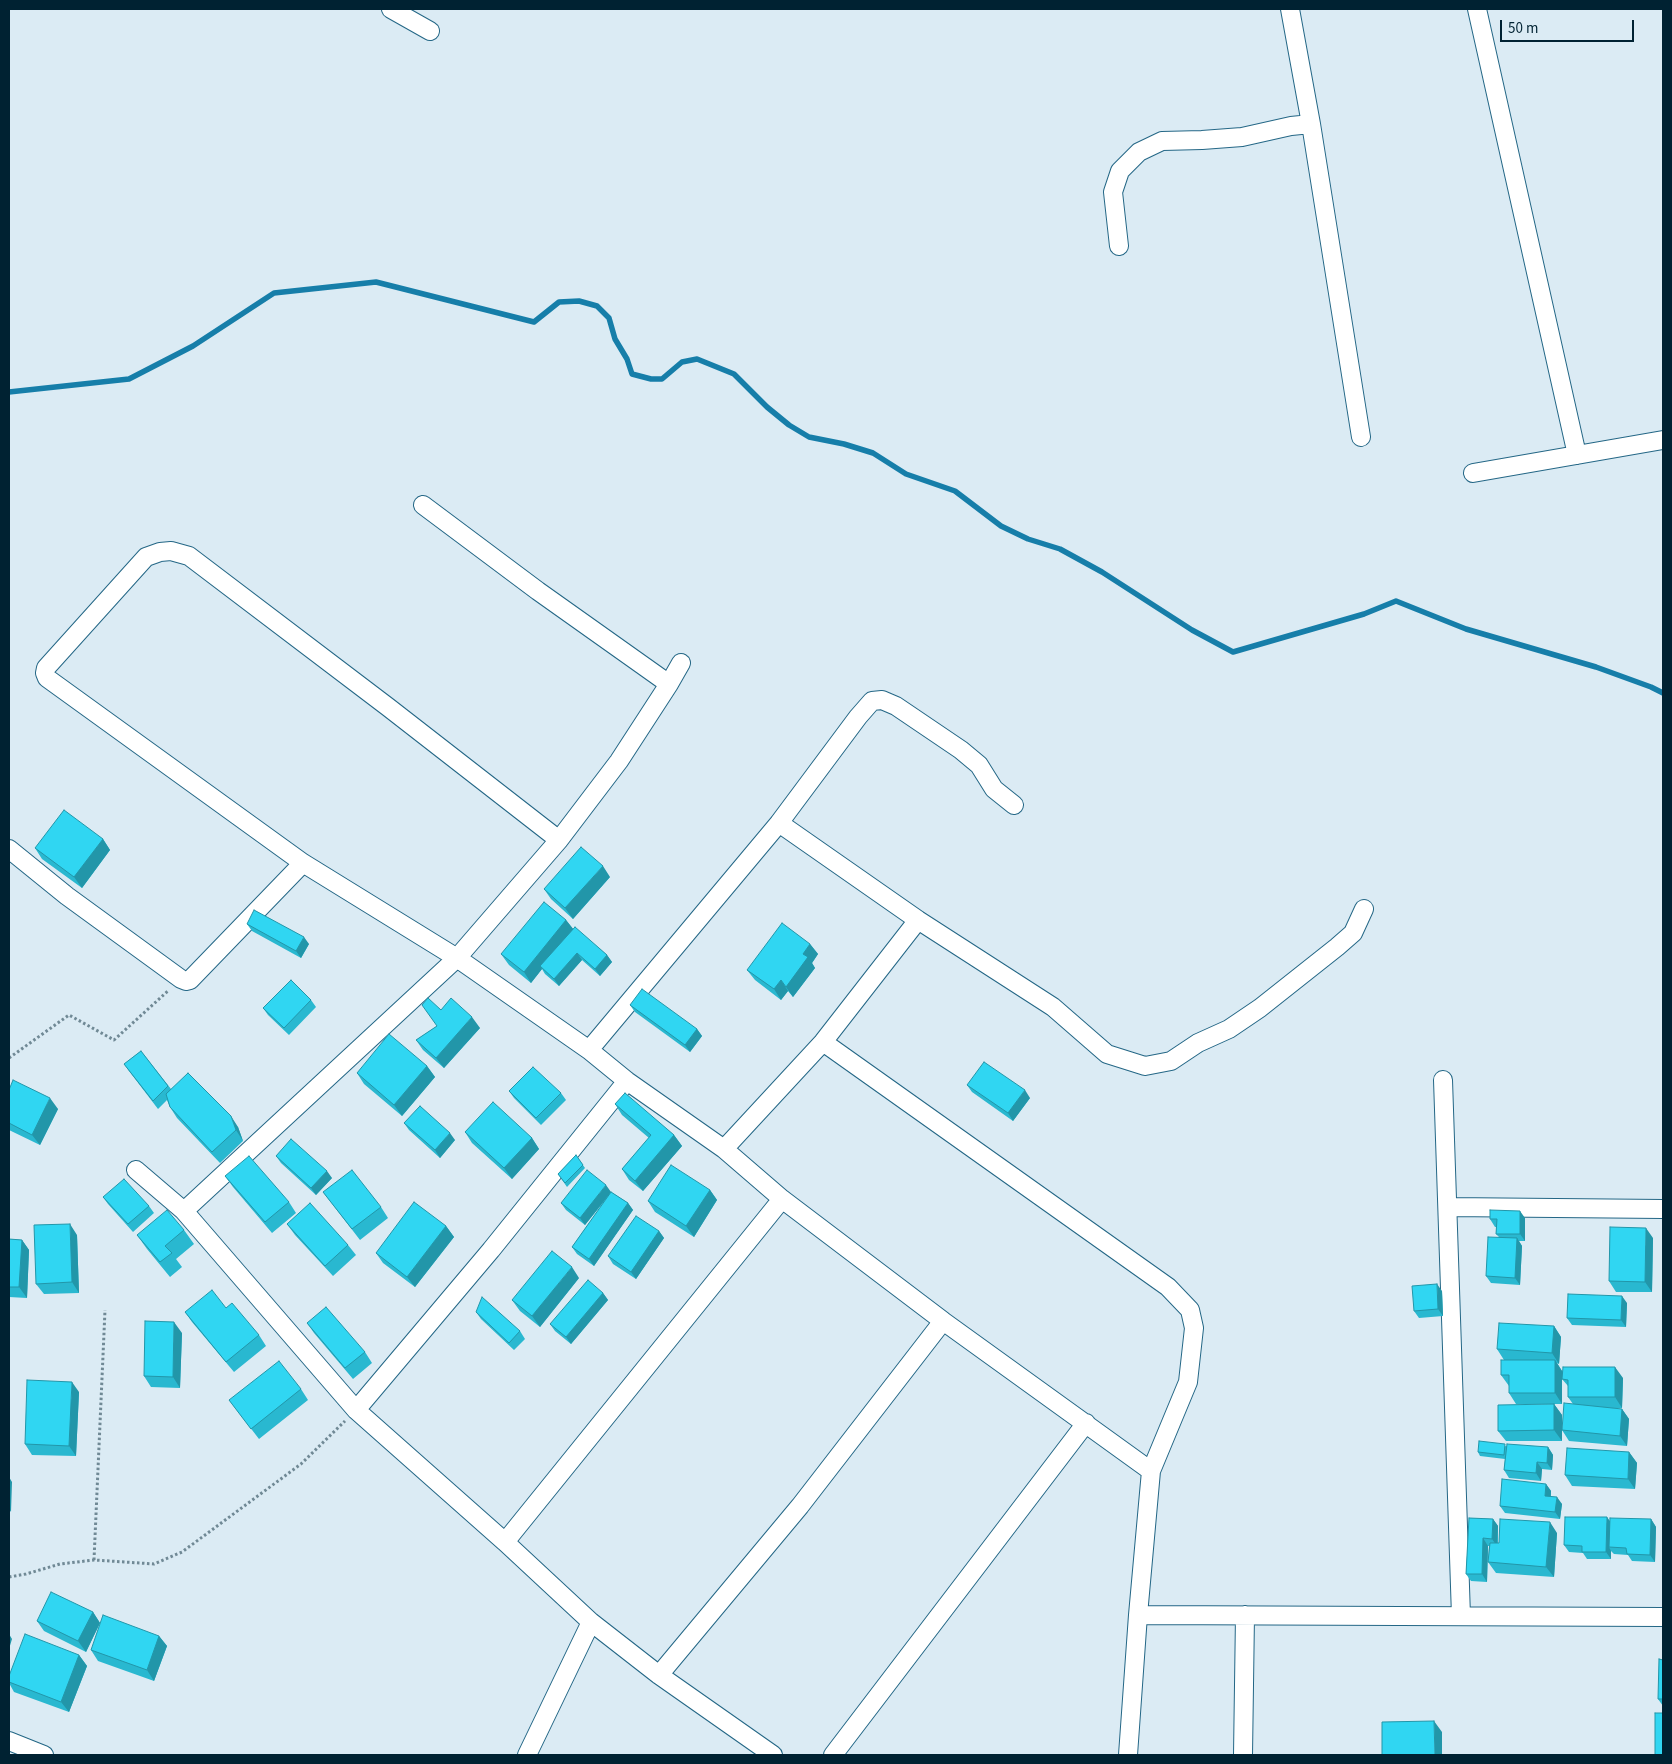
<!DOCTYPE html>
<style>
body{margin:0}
#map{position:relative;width:1672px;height:1764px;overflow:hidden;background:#dbebf4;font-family:"Source Sans 3",sans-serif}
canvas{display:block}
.frame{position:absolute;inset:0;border:10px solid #002232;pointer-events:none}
.scale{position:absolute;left:1500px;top:20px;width:134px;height:22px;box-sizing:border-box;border:2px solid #002232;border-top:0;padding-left:6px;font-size:15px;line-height:18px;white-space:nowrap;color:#002232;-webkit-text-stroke:4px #dbebf4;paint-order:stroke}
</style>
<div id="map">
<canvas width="1672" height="1764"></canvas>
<div class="frame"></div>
<div class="scale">50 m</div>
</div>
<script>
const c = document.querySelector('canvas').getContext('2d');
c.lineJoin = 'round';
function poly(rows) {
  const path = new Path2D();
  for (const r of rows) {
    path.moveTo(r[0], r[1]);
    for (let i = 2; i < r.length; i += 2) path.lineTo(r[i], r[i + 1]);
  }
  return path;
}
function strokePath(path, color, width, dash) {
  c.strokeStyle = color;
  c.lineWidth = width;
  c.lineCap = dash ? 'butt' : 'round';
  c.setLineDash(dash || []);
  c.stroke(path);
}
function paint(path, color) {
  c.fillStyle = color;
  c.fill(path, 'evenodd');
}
const stream = poly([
 [9,392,129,379,193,346,274,293,376,282,534,322,559,302,579,301,597,306,609,318,615,339,627,359,632,374,651,379,662,379,682,362,697,359,734,374,767,407,789,425,809,437,844,444,873,453,906,474,955,491,1001,526,1028,539,1060,549,1102,572,1192,630,1233,652,1364,614,1396,601,1466,629,1596,667,1651,687,1663,693]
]);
const path = poly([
 [9,1058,69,1015,114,1040,169,990],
 [94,1560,105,1310],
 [9,1577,26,1574,60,1564,94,1560,154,1564,182,1552,301,1464,345,1421]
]);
const minor = poly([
 [391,9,430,31],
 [1290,9,1311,124,1361,437],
 [1477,9,1577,455],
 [1119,246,1113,192,1120,171,1139,152,1162,141,1202,140,1242,137,1291,126,1311,124],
 [1473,473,1663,440],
 [423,505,538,591,669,684],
 [779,823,918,920,1053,1007,1107,1054,1145,1066,1171,1061,1198,1043,1229,1029,1260,1008,1337,947,1353,933,1364,909],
 [559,840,388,707,189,556,171,551,160,552,146,557,46,668,45,673,47,678,303,863,457,958,589,1050,627,1081,724,1149,782,1199,943,1321,1151,1471],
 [9,849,67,896,181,979,186,981,190,980,303,863],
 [823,1042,1168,1287,1190,1310,1194,1328,1188,1382,1151,1471,1138,1615,1128,1755],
 [589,1050,779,823,858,717,872,701,882,700,896,706,961,750,979,765,994,789,1014,805],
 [1443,1080,1461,1616],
 [724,1149,823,1042,918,920],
 [136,1170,184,1211,356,1410,505,1542,591,1622,659,1675,773,1755],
 [1448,1207,1663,1209],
 [184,1211,457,958,559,840,619,761,669,684,681,663],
 [356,1410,491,1250,627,1081],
 [505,1542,782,1199],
 [1138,1615,1663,1617],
 [659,1675,800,1506,943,1321],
 [9,1741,44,1755],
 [527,1755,591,1622],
 [833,1755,1086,1423],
 [1243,1755,1245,1615]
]);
const wall = poly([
 [103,839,110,850,82,888,42,859,35,848],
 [610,877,573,919,551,899,544,889],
 [566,920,573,929,607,955,612,962,600,976,582,960,559,986,545,974,542,969,531,983,509,965,501,954],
 [247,924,309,944,301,958,252,931],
 [810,944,818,954,812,963,815,968,793,997,788,991,781,1000,755,980,747,970],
 [311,1000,316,1007,289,1035,268,1015,263,1008],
 [630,1005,697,1029,702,1036,690,1052,635,1012],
 [441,1010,480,1028,444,1068,423,1050,416,1040,437,1026],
 [141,1051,171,1089,238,1127,243,1141,220,1163,177,1118,170,1107,167,1100,158,1109,129,1071,124,1064],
 [427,1066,435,1077,402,1116,364,1084,357,1073],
 [967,1085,1030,1098,1013,1121,972,1092],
 [9,1090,58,1109,40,1145,9,1130],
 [509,1091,561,1093,566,1100,541,1125,514,1098],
 [615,1104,674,1135,682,1146,643,1191,629,1180,622,1169,649,1138,622,1115],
 [404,1123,455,1140,440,1158,409,1130],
 [465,1132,532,1138,539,1149,512,1179,472,1143],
 [576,1155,585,1168,567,1187,558,1174],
 [276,1156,332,1178,316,1195,281,1163],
 [225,1176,289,1202,296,1213,272,1233,233,1187],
 [710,1190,717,1200,694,1237,655,1212,648,1201],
 [323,1192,381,1207,388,1218,360,1240],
 [611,1192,628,1203,633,1210,594,1266,577,1254,572,1247,608,1197,585,1225,566,1210,561,1203],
 [103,1197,149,1206,154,1213,133,1232,108,1204],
 [1525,1218,1525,1241,1519,1241,1522,1246,1520,1285,1491,1283,1486,1276,1499,1237,1496,1234,1496,1227,1495,1227,1490,1219],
 [287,1224,348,1245,356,1255,333,1276,295,1235],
 [446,1226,454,1237,415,1287,383,1263,376,1253],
 [184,1230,194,1244,176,1259,182,1267,170,1277,147,1249,137,1235],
 [659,1231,664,1238,636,1279,613,1264,608,1256],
 [77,1235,79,1293,44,1294,36,1284],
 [1653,1238,1652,1292,1616,1292,1609,1281],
 [9,1239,22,1240,29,1250,27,1298,9,1297],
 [579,1278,540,1327,520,1311,512,1300],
 [1442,1291,1443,1316,1419,1318,1414,1311],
 [603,1293,608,1300,571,1344,555,1331,550,1324],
 [1627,1303,1626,1327,1572,1325,1567,1318],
 [226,1308,259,1335,266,1346,234,1372,192,1322,185,1312],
 [476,1312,520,1331,525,1339,514,1350,481,1319],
 [307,1323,365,1352,372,1363,353,1379,314,1333],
 [1554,1326,1561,1337,1559,1364,1557,1363,1562,1371,1623,1378,1622,1408,1611,1408,1622,1409,1629,1419,1627,1446,1569,1441,1562,1430,1562,1441,1506,1441,1498,1431,1554,1404,1562,1415,1562,1429,1573,1404,1568,1397,1568,1386,1562,1379,1562,1404,1516,1404,1509,1393,1509,1386,1501,1375,1504,1360,1497,1349],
 [182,1333,180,1388,151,1387,144,1376],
 [301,1389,308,1400,259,1439,229,1400],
 [79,1392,76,1456,32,1455,25,1444],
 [1506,1446,1548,1447,1553,1455,1552,1470,1542,1469,1541,1481,1509,1478,1504,1470,1505,1459,1480,1456,1478,1452],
 [1629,1452,1637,1463,1635,1489,1572,1486,1565,1475],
 [1546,1484,1551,1491,1551,1497,1562,1504,1560,1519,1505,1513,1500,1506],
 [1469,1518,1493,1519,1498,1526,1498,1543,1557,1533,1554,1577,1496,1573,1488,1562,1489,1546,1488,1546,1487,1582,1471,1581,1466,1574],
 [1651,1519,1656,1527,1655,1562,1632,1561,1628,1555,1614,1554,1611,1551,1611,1559,1587,1559,1583,1553,1569,1552,1564,1545,1610,1521],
 [93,1612,100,1623,86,1652,44,1631,37,1621],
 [159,1636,167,1646,154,1681,98,1661,91,1650],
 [79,1655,87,1666,69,1712,14,1692,9,1683,9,1676],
 [1663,1660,1663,1706,1658,1699]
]);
const shadedWall = poly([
 [103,839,110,850,82,888,74,877],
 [603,866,610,877,573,919,565,908],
 [566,920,574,930,540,966,542,969,531,983,524,972],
 [304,937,309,944,301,958,296,951],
 [810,944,818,954,812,963,815,968,793,997,786,987,803,954],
 [577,953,582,960,559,986,554,979],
 [607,955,612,962,600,976,595,969],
 [781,980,788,991,781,1000,774,989],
 [472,1017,480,1028,444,1068,436,1058],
 [697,1029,702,1036,690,1052,685,1045],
 [427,1066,435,1077,402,1116,394,1105],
 [1025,1090,1030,1098,1013,1121,1008,1113],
 [50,1098,58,1109,40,1145,32,1135],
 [231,1116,238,1127,243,1141,236,1130],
 [450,1133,455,1140,440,1158,435,1150],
 [674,1135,682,1146,643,1191,635,1181],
 [532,1138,539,1149,512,1179,504,1168],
 [327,1171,332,1178,316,1195,311,1188],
 [606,1185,611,1192,585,1225,580,1218],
 [710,1190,717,1200,694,1237,686,1226],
 [628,1203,633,1210,594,1266,589,1259],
 [1520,1211,1525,1218,1525,1241,1520,1234],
 [70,1224,77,1235,79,1293,72,1282],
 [446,1226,454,1237,415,1287,407,1277],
 [1646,1228,1653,1238,1652,1292,1645,1282],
 [659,1231,664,1238,636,1279,631,1272],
 [1517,1238,1522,1246,1520,1285,1515,1278],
 [22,1240,29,1250,27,1298,19,1287],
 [572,1267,579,1278,540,1327,532,1316],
 [1437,1284,1442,1291,1443,1316,1438,1309],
 [603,1293,608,1300,571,1344,566,1337],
 [1622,1296,1627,1303,1626,1327,1621,1320],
 [174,1322,182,1333,180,1388,173,1377],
 [1554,1326,1561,1337,1559,1364,1552,1353],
 [1555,1360,1562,1371,1562,1404,1555,1393],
 [1615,1367,1623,1378,1622,1408,1615,1397],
 [72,1382,79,1392,76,1456,69,1446],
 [1554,1404,1562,1415,1562,1441,1554,1430],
 [1622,1409,1629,1419,1627,1446,1620,1436],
 [1548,1447,1553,1455,1552,1470,1547,1463],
 [1629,1452,1637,1463,1635,1489,1628,1479],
 [1537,1462,1542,1469,1541,1481,1536,1473],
 [9,1477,12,1482,11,1512,9,1509],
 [1546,1484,1551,1491,1550,1503,1545,1496],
 [1557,1497,1562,1504,1560,1519,1555,1512],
 [1607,1517,1612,1524,1609,1547,1611,1551,1611,1559,1606,1552],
 [1493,1519,1498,1526,1497,1546,1492,1539],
 [1651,1519,1656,1527,1655,1562,1650,1555],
 [1550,1522,1557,1533,1554,1577,1546,1567],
 [1483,1538,1488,1546,1487,1582,1482,1574],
 [93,1612,100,1623,86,1652,78,1641],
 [9,1634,12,1639,9,1649],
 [159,1636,167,1646,154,1681,147,1670],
 [79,1655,87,1666,69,1712,61,1702],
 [1434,1721,1442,1732,1442,1755,1435,1755]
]);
const building = poly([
 [64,810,103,839,74,877,35,848,64,810],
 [581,847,603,866,565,908,544,889,581,847],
 [544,902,566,920,524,972,501,954,544,902],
 [254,910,304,937,296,951,247,924,254,910],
 [782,923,810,944,803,954,808,957,786,987,781,980,774,989,747,970,782,923],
 [575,927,607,955,595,969,577,953,554,979,540,966,575,927],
 [291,980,311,1000,284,1028,263,1008,291,980],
 [642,989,697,1029,685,1045,630,1005,642,989],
 [428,998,441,1010,451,998,472,1017,436,1058,416,1040,437,1026,422,1005,428,998],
 [389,1034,427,1066,394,1105,357,1073,389,1034],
 [141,1051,168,1086,153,1101,124,1064,141,1051],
 [984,1062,1025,1090,1008,1113,967,1085,984,1062],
 [533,1067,561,1093,536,1118,509,1091,533,1067],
 [188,1073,231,1116,236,1130,212,1152,170,1107,166,1094,188,1073],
 [13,1080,50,1098,32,1135,9,1123,9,1090,13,1080],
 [625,1093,674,1135,635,1181,622,1169,651,1135,615,1104,625,1093],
 [493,1102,532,1138,504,1168,465,1132,493,1102],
 [420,1106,450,1133,435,1150,404,1123,420,1106],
 [291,1139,327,1171,311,1188,276,1156,291,1139],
 [576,1155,583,1165,565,1183,558,1174,576,1155],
 [249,1156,289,1202,265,1222,225,1176,249,1156],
 [671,1165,710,1190,686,1226,648,1201,671,1165],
 [352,1170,381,1207,352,1229,323,1192,352,1170],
 [587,1170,606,1185,580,1218,561,1203,587,1170],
 [124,1179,149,1206,128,1224,103,1197,124,1179],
 [611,1192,628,1203,589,1259,572,1247,611,1192],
 [414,1202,446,1226,407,1277,376,1253,414,1202],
 [310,1203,348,1245,325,1266,287,1224,310,1203],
 [167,1210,184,1230,165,1246,172,1253,160,1262,137,1235,167,1210],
 [1490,1210,1520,1211,1520,1234,1496,1234,1497,1219,1490,1219,1490,1210],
 [636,1216,659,1231,631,1272,608,1256,636,1216],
 [70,1224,72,1282,36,1284,34,1225,70,1224],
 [1610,1227,1646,1228,1645,1282,1609,1281,1610,1227],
 [1488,1237,1517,1238,1515,1278,1486,1276,1488,1237],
 [9,1239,22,1240,19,1287,9,1287,9,1239],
 [552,1251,572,1267,532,1316,512,1300,552,1251],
 [588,1280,603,1293,566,1337,550,1324,588,1280],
 [1437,1284,1438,1309,1414,1311,1412,1286,1437,1284],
 [212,1290,226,1308,232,1303,259,1335,226,1362,185,1312,212,1290],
 [1568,1294,1622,1296,1621,1320,1567,1318,1568,1294],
 [482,1297,520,1331,509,1343,476,1312,482,1297],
 [326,1307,365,1352,345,1368,307,1323,326,1307],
 [145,1321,174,1322,173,1377,144,1376,145,1321],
 [1499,1323,1554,1326,1552,1353,1497,1349,1499,1323],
 [1501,1360,1555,1360,1555,1393,1509,1393,1509,1375,1501,1375,1501,1360],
 [279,1361,301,1389,251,1429,229,1400,279,1361],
 [1563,1367,1615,1367,1615,1397,1568,1397,1568,1380,1562,1379,1563,1367],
 [27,1380,72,1382,69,1446,25,1444,27,1380],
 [1564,1403,1622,1409,1620,1436,1562,1430,1564,1403],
 [1554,1404,1554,1430,1498,1431,1498,1405,1554,1404],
 [1479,1441,1505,1444,1504,1455,1478,1452,1479,1441],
 [1507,1444,1548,1447,1547,1463,1537,1462,1536,1473,1504,1470,1507,1444],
 [1567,1448,1629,1452,1628,1479,1565,1475,1567,1448],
 [1502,1479,1546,1484,1545,1496,1557,1497,1555,1512,1500,1506,1502,1479],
 [1565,1517,1607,1517,1606,1552,1582,1552,1582,1546,1564,1545,1565,1517],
 [1469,1518,1493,1519,1492,1539,1483,1538,1482,1574,1466,1574,1469,1518],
 [1610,1518,1651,1519,1650,1555,1627,1554,1626,1548,1609,1547,1610,1518],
 [1500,1519,1550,1522,1546,1567,1488,1562,1490,1543,1499,1543,1500,1519],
 [51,1592,93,1612,78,1641,37,1621,51,1592],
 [103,1615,159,1636,147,1670,91,1650,103,1615],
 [25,1634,79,1655,61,1702,9,1682,9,1676,25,1634],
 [1659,1659,1663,1660,1663,1699,1658,1699,1659,1659],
 [1655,1713,1663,1713,1663,1755,1655,1755,1655,1713],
 [1434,1721,1435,1755,1382,1755,1382,1722,1434,1721]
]);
strokePath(stream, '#167ea9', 5.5);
strokePath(minor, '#246786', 20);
strokePath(path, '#708995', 3, [2.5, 2.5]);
strokePath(minor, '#fff', 18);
paint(wall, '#29b8d0');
paint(shadedWall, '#2296a9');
paint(building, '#30d6f2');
strokePath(building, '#2296a9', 1);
</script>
